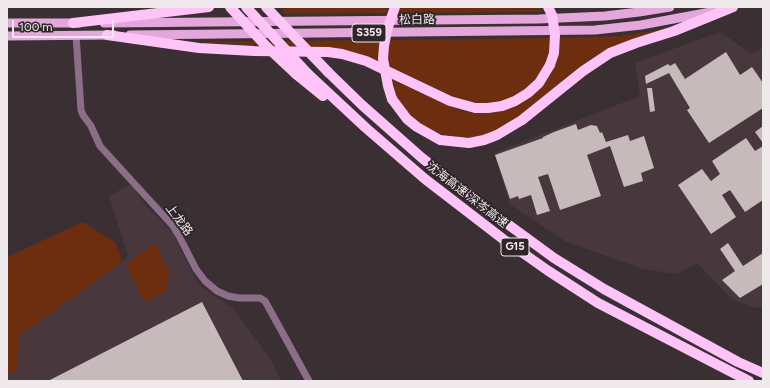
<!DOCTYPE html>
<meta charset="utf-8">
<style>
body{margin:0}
#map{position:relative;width:770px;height:388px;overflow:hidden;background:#3a3034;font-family:Figtree,sans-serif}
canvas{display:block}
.frame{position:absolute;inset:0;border:8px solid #efe9eb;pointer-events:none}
.scale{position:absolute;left:12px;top:20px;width:102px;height:18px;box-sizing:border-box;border:2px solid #efe9eb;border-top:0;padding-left:5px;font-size:12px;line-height:14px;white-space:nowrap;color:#efe9eb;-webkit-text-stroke:3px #30262a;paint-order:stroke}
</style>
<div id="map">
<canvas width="770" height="388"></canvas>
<div class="frame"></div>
<div class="scale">100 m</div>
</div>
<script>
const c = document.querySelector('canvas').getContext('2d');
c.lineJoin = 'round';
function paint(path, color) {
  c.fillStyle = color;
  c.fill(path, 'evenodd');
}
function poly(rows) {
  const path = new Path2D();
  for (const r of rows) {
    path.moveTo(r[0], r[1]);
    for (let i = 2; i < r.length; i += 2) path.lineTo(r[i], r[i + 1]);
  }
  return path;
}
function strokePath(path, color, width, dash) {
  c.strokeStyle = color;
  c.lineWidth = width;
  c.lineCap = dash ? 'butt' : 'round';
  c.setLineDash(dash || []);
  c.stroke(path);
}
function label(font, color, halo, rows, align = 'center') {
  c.font = font + ' Figtree,"Noto Sans SC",sans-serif';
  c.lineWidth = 4;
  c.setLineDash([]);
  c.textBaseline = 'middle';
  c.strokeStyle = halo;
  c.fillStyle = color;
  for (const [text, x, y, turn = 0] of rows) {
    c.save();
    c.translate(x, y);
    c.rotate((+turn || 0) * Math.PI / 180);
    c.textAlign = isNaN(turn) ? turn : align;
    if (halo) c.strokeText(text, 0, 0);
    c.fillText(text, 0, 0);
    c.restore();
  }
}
const built = poly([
 [720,32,752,54,763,48,763,307,756,308,732,299,697,263,676,274,643,269,565,241,510,204,494,153,640,96,635,63],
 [131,184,146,206,171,230,196,280,203,288,231,307,236,312,271,360,281,381,7,381,7,375,17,370,18,336,122,262,128,256,109,196]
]);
const green = poly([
 [302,7,388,7,386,13,285,14,281,9],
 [400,7,539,7,542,12,398,13],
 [671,28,634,38,598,54,579,67,519,116,495,131,483,135,471,137,458,137,446,135,434,131,422,125,412,117,404,108,397,97,391,79,433,99,462,111,474,113,488,113,503,111,518,105,531,97,542,86,550,76,554,67,559,53,560,38,620,36],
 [550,38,549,52,545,63,535,79,525,89,513,96,501,101,487,103,475,103,452,96,368,57,343,49,328,47,254,45,196,42],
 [83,222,116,243,122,262,19,336,17,370,7,375,7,257],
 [155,242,169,273,166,291,144,302,126,265]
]);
const building = poly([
 [726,52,740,75,752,67,763,83,763,108,709,143,687,110,690,108,669,73,646,84,645,76,668,64,670,66,675,63,685,79],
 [647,88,652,88,655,111,650,112],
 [576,124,578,130,591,125,597,126,600,133,602,132,606,142,628,135,630,141,644,136,654,168,641,173,643,181,624,187,610,146,587,155,601,196,560,210,548,174,538,177,550,211,537,215,531,195,519,199,518,196,510,199,495,155,543,138,543,137,554,132],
 [763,126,763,143,755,132],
 [746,138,755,151,763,146,763,200,745,212,730,190,722,195,736,217,711,234,678,185,702,169,711,181,720,174,712,161],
 [728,243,743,266,763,253,763,284,740,298,722,280,735,271,720,249],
 [202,302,243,381,48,381]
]);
const minor = poly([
 [76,35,81,110,83,115,91,126,100,146,173,226,179,236,196,269,205,281,217,291,228,296,239,298,260,298,265,301,309,381]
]);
const major = poly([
 [7,23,79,23],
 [104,23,539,19,605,16,639,12,670,7],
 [130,35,595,30,641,25,716,11],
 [7,36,114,35]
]);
const highway = poly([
 [73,23,209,7],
 [107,35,199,48,254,51,328,52,342,54,366,61,450,101,475,108,488,108,502,106,515,101,528,93,539,83,550,65],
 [328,72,362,105,422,158,487,209,554,258,604,289,738,362,763,373],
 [296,74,323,96],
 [308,74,366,128,425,179,503,239,547,270,598,303,749,381],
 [392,99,407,119,417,127,440,140,469,143,484,140,497,135,522,120,583,71,610,53,636,43,674,31,733,7]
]);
const highwayBridge = poly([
 [230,7,266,46,296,74],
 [246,7,308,74],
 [266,7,328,72],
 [548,7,552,15,555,35,554,53,550,65],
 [392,99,388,86,383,59,384,46,387,30,395,7]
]);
const shields = [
 [369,33,34],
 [515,247,28]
];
const shieldNames = [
 ["S359",369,33],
 ["G15",515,247]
];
const streetNames = [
 ["松白路",417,20,-1],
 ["沈海高速 深岑高速",467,195,38],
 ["上龙路",179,220,53]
];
paint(built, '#48383d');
paint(green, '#6c2e0e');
paint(building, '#c7baba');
strokePath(minor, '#8c6e88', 7);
strokePath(major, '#e4a7dc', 9);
strokePath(highway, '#ffc4f7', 10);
strokePath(highwayBridge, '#ffc4f7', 10);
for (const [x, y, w] of shields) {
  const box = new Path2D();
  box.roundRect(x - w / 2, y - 9, w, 18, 3);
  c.fillStyle = '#30262a';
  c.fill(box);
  strokePath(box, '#efe9eb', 1);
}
label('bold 11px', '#efe9eb', null, shieldNames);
label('12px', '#efe9eb', '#30262a', streetNames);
</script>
